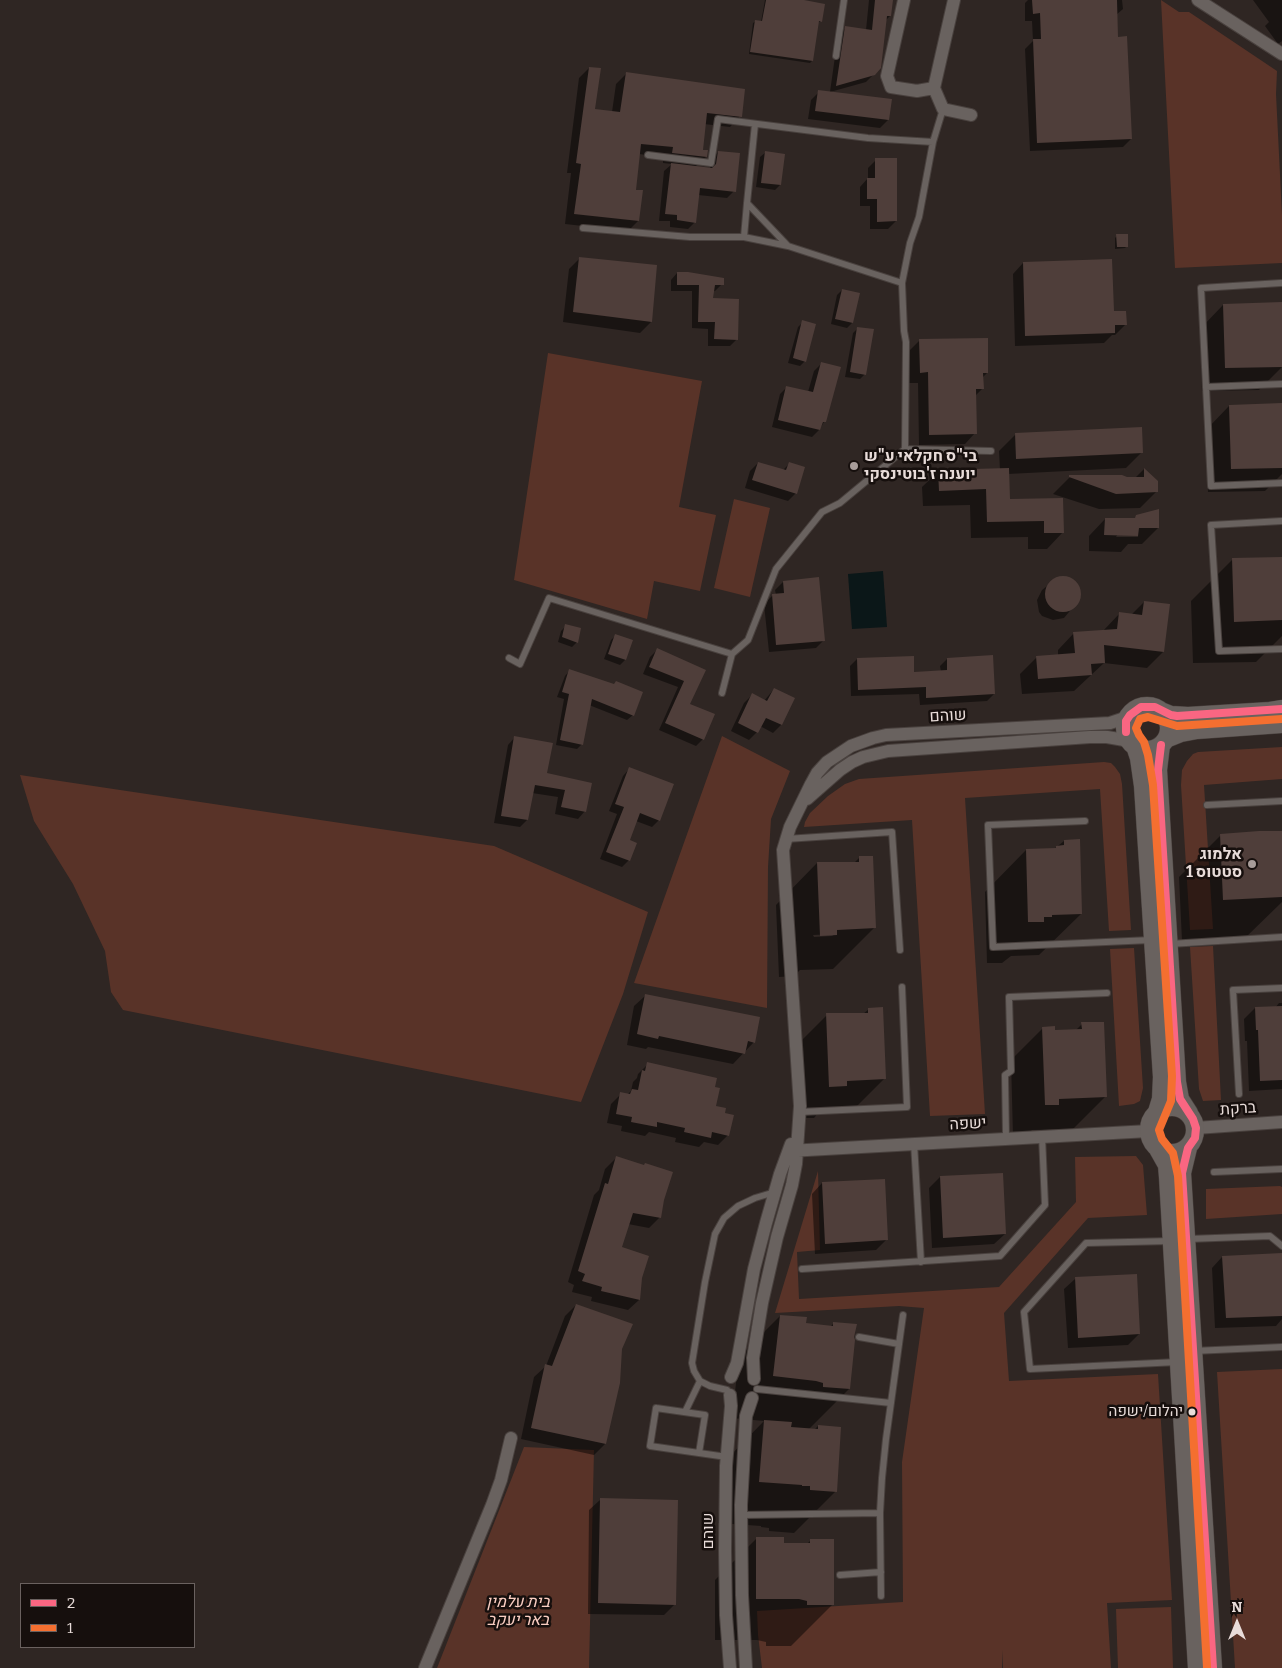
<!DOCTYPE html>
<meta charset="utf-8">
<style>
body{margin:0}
#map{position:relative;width:1282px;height:1668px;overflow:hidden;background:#2f2623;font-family:Bitter,serif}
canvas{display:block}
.legend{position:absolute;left:20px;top:1583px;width:175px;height:65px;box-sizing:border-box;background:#160f0d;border:1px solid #6a615f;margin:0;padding:6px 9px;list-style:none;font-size:15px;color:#e8dcd9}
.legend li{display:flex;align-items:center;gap:10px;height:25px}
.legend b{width:25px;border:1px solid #6a615f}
.north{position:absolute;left:1212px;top:1598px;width:50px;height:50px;-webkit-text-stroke:4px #160f0d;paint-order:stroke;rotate:0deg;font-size:14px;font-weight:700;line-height:20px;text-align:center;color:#e8dcd9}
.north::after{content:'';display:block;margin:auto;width:18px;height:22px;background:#e8dcd9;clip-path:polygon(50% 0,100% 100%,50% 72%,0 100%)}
</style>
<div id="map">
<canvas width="1282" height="1668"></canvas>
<ul class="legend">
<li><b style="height:6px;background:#fa6682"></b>2</li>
<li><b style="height:6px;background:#f46f30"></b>1</li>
</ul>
<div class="north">N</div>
</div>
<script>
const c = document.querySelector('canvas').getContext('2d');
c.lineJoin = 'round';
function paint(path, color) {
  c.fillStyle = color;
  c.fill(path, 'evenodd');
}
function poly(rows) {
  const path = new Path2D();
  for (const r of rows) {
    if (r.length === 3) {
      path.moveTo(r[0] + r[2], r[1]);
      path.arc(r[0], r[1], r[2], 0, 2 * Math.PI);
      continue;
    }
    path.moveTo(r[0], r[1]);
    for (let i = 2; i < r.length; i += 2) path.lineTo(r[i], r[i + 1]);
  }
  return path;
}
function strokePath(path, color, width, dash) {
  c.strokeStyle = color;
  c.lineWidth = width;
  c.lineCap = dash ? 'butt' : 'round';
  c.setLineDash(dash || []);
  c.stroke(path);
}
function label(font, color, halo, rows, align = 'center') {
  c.font = font + ' Bitter,Heebo,serif';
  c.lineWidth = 5;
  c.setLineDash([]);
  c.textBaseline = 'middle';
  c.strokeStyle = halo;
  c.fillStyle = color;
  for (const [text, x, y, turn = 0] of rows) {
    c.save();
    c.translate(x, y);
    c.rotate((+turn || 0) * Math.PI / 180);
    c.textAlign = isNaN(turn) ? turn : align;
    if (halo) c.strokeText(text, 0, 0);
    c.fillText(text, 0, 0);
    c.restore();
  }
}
const green = poly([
 [1161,0,1179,12,1189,12,1277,71,1276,94,1282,215,1282,263,1175,268],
 [548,353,702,381,679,507,716,515,700,591,654,581,647,619,514,580],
 [734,499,770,508,750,597,714,588],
 [722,736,790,771,771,819,768,867,767,1008,634,983],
 [1282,747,1282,779,1204,785,1213,929,1190,930,1181,785,1182,770,1187,761,1193,754,1198,752],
 [1104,762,1111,763,1115,767,1120,774,1122,784,1131,930,1109,931,1100,789,965,798,985,1114,930,1116,912,820,804,827,805,822,810,813,828,796,845,784,859,779],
 [20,775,494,846,648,912,623,994,581,1102,123,1010,111,992,105,951,73,884,34,821],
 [1213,946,1221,1100,1203,1101,1199,1089,1190,947],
 [1134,948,1143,1088,1140,1101,1134,1104,1119,1106,1110,949],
 [1136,1156,1143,1165,1147,1215,1088,1218,1004,1313,1009,1381,1158,1374,1172,1600,1107,1603,1111,1668,1003,1668,1002,1650,1002,1668,762,1668,758,1635,757,1611,903,1602,902,1462,924,1308,899,1306,775,1313,818,1171,820,1250,797,1252,799,1299,999,1287,1076,1202,1075,1157],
 [1280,1186,1282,1187,1282,1214,1206,1219,1206,1189],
 [1282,1369,1282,1668,1235,1668,1217,1372],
 [524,1447,594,1450,589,1668,437,1668],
 [1171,1607,1173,1668,1118,1668,1116,1609]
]);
const water = poly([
 [883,571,887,627,852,629,848,574]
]);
const shadow = poly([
 [765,0,796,0,821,21,817,23,812,61,810,63,749,54,753,23,756,21,761,22],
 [869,0,892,0,890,16,886,20,874,74,866,82,830,92,838,35,846,28,866,30],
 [1028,0,1122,0,1123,9,1116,15,1117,38,1131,139,1123,147,1030,151,1025,49,1033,41,1032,21,1025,21,1025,3],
 [1253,0,1282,0,1282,41,1278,44,1265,26,1269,22],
 [589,68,594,110,612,112,616,84,626,74,740,116,730,127,704,124,701,151,706,157,695,167,710,169,711,160,718,152,734,191,727,198,698,195,695,222,688,229,670,227,670,221,659,221,664,171,672,164,663,163,663,157,639,154,635,191,638,221,628,231,565,224,571,173,567,173,579,78],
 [819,92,888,120,880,128,808,119,811,100],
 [766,152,780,185,775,190,756,187,760,157],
 [876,160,896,221,888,229,870,229,870,206,860,206,860,187,868,178,868,168],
 [1117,236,1127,246,1125,248,1115,249,1115,238],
 [580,258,651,322,640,333,563,322,569,269],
 [1023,263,1113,313,1126,324,1115,335,1112,335,1104,343,1015,346,1013,274],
 [677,273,722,284,715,291,713,291,711,299,737,339,730,346,708,346,708,329,692,328,692,291,671,291,671,280],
 [842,290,852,323,847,328,831,324,837,295],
 [1223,305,1282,339,1282,367,1259,390,1202,391,1200,329],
 [803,322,805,361,800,366,788,363,798,327],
 [858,328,865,374,860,379,845,377,853,333],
 [920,340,987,373,982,378,982,389,975,396,975,433,965,444,919,445,918,383,909,383,909,351],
 [822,363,824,422,819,430,812,437,772,427,780,394,787,387,808,392,814,371],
 [1282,404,1282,474,1265,491,1208,492,1206,430,1229,406],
 [1016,434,1142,452,1126,468,1008,474,1008,500,1062,499,1063,532,1047,549,1028,549,1028,537,971,538,970,505,923,506,922,487,939,471,1000,470,999,451],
 [758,463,783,470,789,464,796,493,788,501,745,488,750,471],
 [1144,469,1157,481,1156,492,1140,508,1099,509,1053,494,1070,477,1134,479],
 [1105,519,1158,528,1142,544,1128,544,1121,552,1089,551,1089,536],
 [1118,534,1138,534,1138,537,1116,537],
 [1282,558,1282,636,1256,662,1193,663,1191,601,1232,560],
 [1067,578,1072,580,1079,588,1079,600,1064,618,1053,620,1042,616,1039,612,1037,600,1042,590,1056,579],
 [783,582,824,640,816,648,769,652,764,604,772,596,776,595,775,590],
 [1144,602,1163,652,1147,668,1104,663,1074,691,1022,694,1020,674,1037,657,1058,656,1058,650,1074,633,1103,631,1120,613,1131,615],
 [566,626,577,642,572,647,558,642,561,631],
 [616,635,632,641,625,660,620,665,604,659,611,640],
 [657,650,705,671,688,704,703,739,696,746,659,730,678,687,643,674,650,657],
 [857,659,913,674,941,672,940,666,947,659,994,694,987,701,920,705,919,694,851,696,850,666],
 [570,670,633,715,627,720,589,705,582,744,577,749,556,745,564,699,557,697,565,676],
 [774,689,793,698,781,725,773,733,760,726,757,732,749,740,731,731,744,703,752,695,764,701],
 [515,737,546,774,591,784,585,811,578,819,555,814,558,797,532,793,527,820,520,827,494,823,508,745],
 [630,768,659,820,652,827,636,821,628,841,629,860,622,867,600,859,617,814,609,811,623,776],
 [1282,832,1282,902,1245,938,1182,941,1179,877,1221,835],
 [1064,841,1081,914,1039,955,1011,956,1002,963,987,963,985,892,1026,850,1054,849],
 [859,858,875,927,833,969,800,970,794,976,779,977,776,905,817,863,854,863],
 [835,934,832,936,814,937,813,935],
 [645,996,754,1042,733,1064,648,1047,646,1049,627,1045,634,1006],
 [1279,1003,1282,1003,1282,1089,1249,1091,1247,1041,1245,1041,1244,1019,1255,1008,1275,1008],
 [869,1009,884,1079,853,1110,819,1112,814,1118,798,1118,795,1047,827,1015,863,1014],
 [1082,1024,1105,1097,1073,1129,1032,1130,1026,1136,1013,1137,1011,1060,1043,1028,1054,1031,1076,1030],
 [648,1064,714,1088,715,1107,728,1135,718,1145,704,1142,699,1147,675,1142,676,1138,649,1132,645,1136,621,1131,622,1126,607,1123,611,1104,621,1094,627,1095,631,1091,633,1082,637,1078,638,1074],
 [616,1158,662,1200,660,1217,649,1228,628,1224,621,1248,641,1278,639,1300,628,1310,591,1301,592,1297,572,1292,574,1285,568,1282,594,1195,599,1190,605,1169],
 [940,1177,1005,1234,994,1244,932,1248,929,1188],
 [822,1183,887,1239,876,1250,815,1254,812,1194],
 [1282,1255,1282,1319,1276,1326,1215,1328,1212,1268,1222,1257],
 [1075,1279,1139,1334,1128,1345,1068,1348,1064,1289],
 [576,1305,621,1349,605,1444,594,1455,521,1439,534,1377,546,1366,565,1316],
 [780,1316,805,1324,830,1327,834,1323,853,1337,854,1340,849,1389,808,1430,814,1430,818,1426,835,1492,794,1533,769,1531,769,1528,761,1527,761,1526,718,1523,723,1463,764,1421,732,1418,739,1357],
 [600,1500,675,1604,664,1615,588,1614,589,1510],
 [757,1538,783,1544,807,1544,811,1540,833,1604,791,1646,766,1646,766,1642,757,1640,715,1640,715,1580]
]);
const building = poly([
 [766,0,804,0,825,4,822,22,819,21,813,61,750,52,755,20,762,21],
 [875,0,893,0,891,16,887,16,881,68,875,75,836,86,845,26,872,30],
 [1032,0,1117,0,1118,37,1127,36,1132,139,1037,143,1033,39,1041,39,1040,13,1033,14],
 [589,67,601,68,595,109,620,112,626,72,745,89,742,117,707,113,703,150,708,150,707,157,672,153,673,147,641,144,636,190,643,190,639,221,574,214,581,164,576,163],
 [818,90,892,99,889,120,815,111],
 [718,151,740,153,736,192,700,188,696,223,677,220,677,215,665,214,671,163,712,168,716,164],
 [765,151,785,154,781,185,761,183],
 [875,158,897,158,897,221,877,222,877,199,867,199,867,178,875,178],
 [1116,234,1128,234,1128,247,1117,247],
 [579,257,657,265,652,322,573,312],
 [1112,259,1114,311,1126,311,1127,325,1115,325,1115,333,1025,336,1023,262],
 [677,272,688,272,724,278,724,285,715,285,713,298,739,299,738,340,714,339,715,322,698,322,699,285,677,285],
 [842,289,860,293,853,323,835,319],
 [1282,302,1282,367,1225,368,1223,304],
 [802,320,816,324,806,362,793,358],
 [857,327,874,329,866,375,850,372],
 [988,338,988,373,983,373,984,389,976,389,977,434,929,435,928,372,920,373,919,339],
 [821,362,841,367,826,422,823,422,820,430,778,420,786,386,813,392],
 [1282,403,1282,468,1231,469,1229,405],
 [1142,427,1143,453,1016,459,1015,433],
 [758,462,786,470,789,462,805,467,797,494,752,480],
 [1009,468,1010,499,1063,498,1064,533,1044,533,1044,521,987,522,986,489,939,491,938,470],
 [1144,468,1158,481,1158,492,1116,494,1069,477,1069,475,1122,475,1127,477,1144,477],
 [1159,509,1159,528,1139,528,1138,536,1104,535,1105,518,1135,518,1136,515],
 [1282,557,1282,620,1234,622,1232,558],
 [1063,594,18],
 [819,577,825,641,776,645,772,594,784,593,783,581],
 [1144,601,1170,604,1164,652,1104,645,1105,663,1091,664,1092,675,1038,679,1036,656,1075,653,1073,632,1117,629,1119,612,1142,615],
 [565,624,581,628,578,643,562,637],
 [615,634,633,640,626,660,608,654],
 [657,648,706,670,690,704,715,714,704,740,665,723,684,681,649,667],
 [993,655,995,694,926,698,926,687,858,690,857,658,914,656,914,672,947,670,947,658],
 [569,669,614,684,616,681,643,692,634,716,592,699,583,745,560,740,569,694,562,692],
 [774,688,795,698,782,725,766,718,758,733,738,723,752,693,767,701],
 [514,736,553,743,547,773,592,783,586,812,561,807,565,790,535,785,528,820,501,816],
 [629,767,674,784,660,821,640,813,630,840,637,843,630,861,606,852,624,807,615,804],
 [1259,831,1282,831,1282,897,1223,900,1220,834],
 [1080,839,1082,914,1052,915,1052,917,1044,917,1044,922,1028,922,1026,849,1056,848,1056,846,1064,845,1064,840],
 [859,856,873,856,876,928,837,930,837,935,820,936,817,862,859,862],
 [645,994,760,1017,755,1043,748,1041,745,1054,659,1036,658,1039,637,1034],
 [1282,1006,1282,1080,1260,1081,1258,1030,1256,1030,1255,1007],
 [883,1007,886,1079,847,1081,847,1086,829,1087,826,1013,868,1013,868,1008],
 [1081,1022,1104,1022,1107,1097,1059,1099,1059,1105,1045,1105,1042,1027,1055,1026,1055,1030,1082,1029],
 [647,1062,717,1078,715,1087,720,1088,716,1106,726,1108,725,1113,734,1115,729,1136,712,1132,711,1138,684,1132,685,1128,657,1122,657,1127,631,1122,632,1117,616,1114,620,1092,630,1094,632,1089,638,1090,642,1070,645,1071],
 [616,1156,644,1165,645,1163,673,1172,664,1200,661,1218,633,1213,622,1247,649,1256,642,1278,640,1300,601,1291,602,1287,582,1281,585,1274,578,1271,605,1183,608,1184],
 [1003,1173,1006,1234,943,1238,940,1176],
 [885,1179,888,1240,825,1244,822,1182],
 [1282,1253,1282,1316,1226,1318,1222,1256],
 [1137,1274,1140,1334,1078,1338,1075,1277],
 [576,1304,633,1324,622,1349,620,1383,606,1444,531,1428,545,1364,552,1366],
 [780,1315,807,1317,806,1323,833,1326,833,1322,857,1324,854,1337,855,1340,850,1389,823,1387,823,1383,816,1381,773,1376],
 [764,1420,792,1422,791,1427,818,1429,818,1425,841,1427,837,1492,810,1490,810,1486,802,1486,802,1485,759,1482],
 [600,1498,678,1500,676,1605,598,1603],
 [756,1537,784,1537,784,1543,810,1543,810,1539,834,1539,834,1605,807,1605,807,1601,799,1599,756,1599]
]);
const lane = poly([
 [836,56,844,0],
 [943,109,933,142,919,217,910,243,902,283,904,331,906,342,905,449,991,451],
 [755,124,747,203,788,246,902,283],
 [648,155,711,163,718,119,868,138,933,142],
 [583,228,690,237,744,237,788,246],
 [744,237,747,203],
 [1281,283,1201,288,1211,486,1282,483],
 [1206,387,1282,384],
 [1282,521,1211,525,1219,651,1282,649],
 [509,658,520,664,549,598,732,654,748,640,776,569,822,512,840,503,905,449],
 [722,693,732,654],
 [1207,805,1282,801],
 [1085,821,988,825,993,947,1151,940],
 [786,839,892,832,900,950],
 [1170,944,1282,937],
 [1239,1094,1233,990,1282,988],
 [799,1112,907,1107,902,987],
 [1006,1138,1005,1075,1011,1071,1009,997,1107,993],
 [914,1143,921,1262],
 [1214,1172,1282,1169],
 [1188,1239,1270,1236,1282,1246],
 [1171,1241,1086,1243,1024,1312,1030,1369,1178,1362],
 [802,1269,1000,1256,1045,1205,1042,1136],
 [859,1337,899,1344],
 [1193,1351,1282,1347],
 [757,1389,891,1403],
 [727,1390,710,1386,700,1381,694,1371,692,1363,705,1282,715,1234,724,1218,738,1206,755,1198,775,1192],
 [656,1408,705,1415,699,1453,650,1446,656,1408],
 [685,1412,700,1381],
 [699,1453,727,1457],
 [741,1515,880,1513],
 [840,1575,881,1572],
 [881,1596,880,1513,882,1478,886,1439,903,1315]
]);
const street = poly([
 [904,0,887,76,891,87,917,91,934,88],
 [954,0,934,88,943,109,971,115],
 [1198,0,1282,54],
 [807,799,840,770,852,762,863,757,888,751,1090,737,1107,737,1130,741],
 [1196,1128,1282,1122],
 [789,1151,1149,1131],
 [731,1377,737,1363,754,1269,766,1223,780,1174,791,1144],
 [754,1379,753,1358,762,1303,777,1237,792,1185,796,1164,800,1106,783,850,790,827,811,784,817,773,827,762,851,746,873,738,886,735,1110,723,1128,717],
 [730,1395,731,1406,726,1466,725,1550,726,1615,730,1668],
 [425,1668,492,1505,501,1480,511,1438],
 [746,1668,742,1595,741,1505,746,1416,752,1398]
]);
const secondary = poly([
 [1147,728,22],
 [1161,711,1171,715,1188,716,1270,711,1282,709],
 [1166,739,1181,733,1197,730,1282,724],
 [1161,745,1158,770,1177,1082,1180,1099,1189,1113],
 [1135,746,1139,758,1143,786,1162,1077,1161,1099,1157,1112],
 [1172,1130,23],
 [1188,1148,1182,1173,1213,1668],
 [1158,1149,1167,1165,1168,1177,1197,1668]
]);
const bus1 = poly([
 [1126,732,1126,721,1130,715,1141,707,1155,707,1171,715,1177,716,1282,709],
 [1161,745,1158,770,1177,1082,1180,1099,1193,1119,1196,1128,1195,1138,1188,1148,1182,1173,1213,1668]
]);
const bus2 = poly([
 [1207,1667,1178,1176,1173,1153,1162,1139,1159,1130,1171,1101,1172,1076,1153,785,1148,755,1144,742,1139,735,1136,728,1140,719,1148,717,1177,726,1282,719]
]);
const markers = [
 [854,466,5,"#a79c99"],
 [1252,864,5,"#a79c99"],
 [1192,1412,4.5,"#e8dcd9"]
];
const busNames = [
 ["יהלום/ישפה",1183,1412]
];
const poiNames = [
 ["בי\"ס חקלאי ע\"ש",864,457],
 ["יוענה ז'בוטינסקי",864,475],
 ["אלמוג",1242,855,"right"],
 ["סטטוס 1",1242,873,"right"]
];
const streetNames = [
 ["שוהם",948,716,-3],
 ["ברקת",1238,1109,-4],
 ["ישפה",968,1124,-3],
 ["שוהם",709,1531,-90]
];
const parkNames = [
 ["בית עלמין",518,1603],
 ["באר יעקב",518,1621]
];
paint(green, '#593328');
paint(water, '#0b1718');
paint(shadow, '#0007');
paint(building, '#4f3e3a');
strokePath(lane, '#49413e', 8);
strokePath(street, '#49413e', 14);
strokePath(secondary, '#49413e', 19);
strokePath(lane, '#69625f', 6);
strokePath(street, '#69625f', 12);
strokePath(secondary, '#69625f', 18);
strokePath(bus1, '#fa6682', 8);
strokePath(bus2, '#f46f30', 8);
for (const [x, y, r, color] of markers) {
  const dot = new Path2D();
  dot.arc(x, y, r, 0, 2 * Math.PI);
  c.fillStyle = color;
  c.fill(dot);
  strokePath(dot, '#160f0d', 2);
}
label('15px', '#e8dcd9', '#160f0d', busNames, 'right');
label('bold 16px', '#e8dcd9', '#160f0d', poiNames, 'left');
label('16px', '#e8dcd9', '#160f0d', streetNames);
label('italic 16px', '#facec2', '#160f0d', parkNames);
</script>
